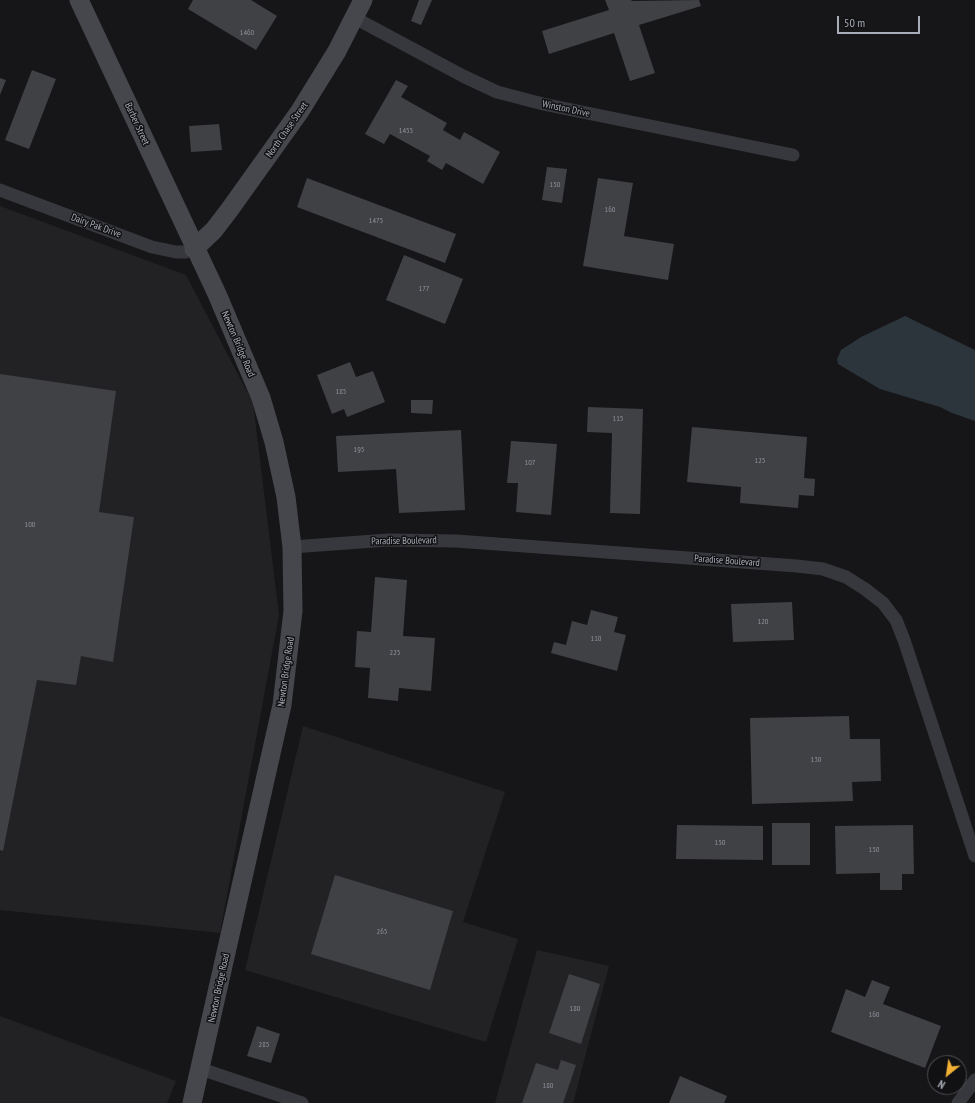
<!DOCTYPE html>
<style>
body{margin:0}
#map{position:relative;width:975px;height:1103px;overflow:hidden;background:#161618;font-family:"PT Sans Narrow",sans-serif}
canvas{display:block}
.north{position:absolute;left:927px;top:1055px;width:40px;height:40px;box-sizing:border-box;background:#111113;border:1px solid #4d4f55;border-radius:50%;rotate:210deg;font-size:11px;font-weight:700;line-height:16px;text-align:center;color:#a8adb8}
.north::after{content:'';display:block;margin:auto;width:14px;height:18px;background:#f2b134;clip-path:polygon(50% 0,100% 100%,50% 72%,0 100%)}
.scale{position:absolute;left:837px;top:16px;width:83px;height:18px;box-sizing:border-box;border:2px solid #a8adb8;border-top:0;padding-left:5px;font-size:12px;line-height:14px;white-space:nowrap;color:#a8adb8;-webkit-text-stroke:3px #111113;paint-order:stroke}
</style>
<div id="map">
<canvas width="975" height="1103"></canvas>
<div class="north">N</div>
<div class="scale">50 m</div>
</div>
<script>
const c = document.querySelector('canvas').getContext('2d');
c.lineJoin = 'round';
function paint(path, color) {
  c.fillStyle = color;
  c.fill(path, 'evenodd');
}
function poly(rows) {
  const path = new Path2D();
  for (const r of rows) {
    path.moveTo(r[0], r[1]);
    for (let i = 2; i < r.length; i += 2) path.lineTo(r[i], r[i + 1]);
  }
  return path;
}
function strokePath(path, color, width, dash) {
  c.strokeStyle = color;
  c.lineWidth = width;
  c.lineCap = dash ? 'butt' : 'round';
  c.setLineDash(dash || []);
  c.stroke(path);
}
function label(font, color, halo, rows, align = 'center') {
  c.font = font + ' "PT Sans Narrow",sans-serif';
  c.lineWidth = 3;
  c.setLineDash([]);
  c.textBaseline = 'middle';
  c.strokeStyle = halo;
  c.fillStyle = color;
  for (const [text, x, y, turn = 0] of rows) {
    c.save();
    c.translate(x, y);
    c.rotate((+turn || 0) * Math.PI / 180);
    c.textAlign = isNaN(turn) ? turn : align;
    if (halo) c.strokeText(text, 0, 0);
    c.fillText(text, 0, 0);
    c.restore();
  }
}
const built = poly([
 [0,206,186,275,253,403,279,615,220,933,0,910],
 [303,726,505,792,463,922,518,939,486,1042,245,970],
 [537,950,609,966,573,1103,495,1103],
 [0,1016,176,1081,167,1103,0,1103]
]);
const water = poly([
 [905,316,975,350,975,421,952,413,940,407,880,389,838,364,837,359,841,350,861,337]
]);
const building = poly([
 [193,0,251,0,277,16,256,50,188,9],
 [419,0,432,0,421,25,411,21],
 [605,0,631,0,632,1,699,0,701,6,639,25,655,73,630,81,614,33,549,54,542,31,609,10],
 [32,70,56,79,29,149,5,140],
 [0,78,6,80,0,95],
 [396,80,408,86,401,97,447,123,443,130,460,140,464,132,500,152,483,184,446,163,442,170,427,161,430,156,390,134,384,144,365,134],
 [219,124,222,150,191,152,189,126],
 [547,167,567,169,562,203,542,200],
 [307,178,456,234,445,263,297,207],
 [598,178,633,183,624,236,674,244,668,280,583,266],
 [404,255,463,279,445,324,386,300],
 [350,362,356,377,373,371,385,402,347,417,344,409,332,414,317,375],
 [0,374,116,391,99,512,134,517,113,662,81,656,76,685,37,680,3,851,0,850],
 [411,400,433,400,432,414,411,413],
 [588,407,643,409,640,514,610,513,612,433,587,432],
 [692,427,807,437,804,478,815,479,814,496,799,495,798,508,740,503,741,487,687,482],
 [461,430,465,510,399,513,396,469,338,472,336,436],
 [511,441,557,444,551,515,516,512,518,483,507,483],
 [375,577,407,580,403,636,435,638,431,691,399,688,398,701,368,698,370,668,355,667,357,631,371,632],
 [792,602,794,640,733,642,731,604],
 [591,610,618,617,614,632,626,635,617,671,551,653,554,642,566,645,572,621,587,625],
 [849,716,850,739,880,739,881,781,852,782,853,801,752,804,750,718],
 [772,823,810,823,810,865,772,865],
 [677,825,763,826,763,860,676,859],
 [913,825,914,874,902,874,902,890,880,890,880,873,836,874,835,826],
 [335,875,453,911,430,990,311,954],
 [569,974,600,984,581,1044,549,1033],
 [872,980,890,987,883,1004,941,1026,925,1068,831,1032,846,989,865,997],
 [257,1026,280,1034,271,1063,247,1056],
 [561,1060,576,1065,563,1103,522,1103,536,1063,558,1070],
 [680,1076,727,1096,724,1103,669,1103]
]);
const street = poly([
 [355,18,463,76,497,92,543,104,793,155],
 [0,190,152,247,176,252,185,252,194,249],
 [292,547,388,540,456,541,797,566,823,569,846,577,865,589,883,603,896,620,904,640,975,856],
 [201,1069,302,1103],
 [958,1103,975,1080]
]);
const secondary = poly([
 [79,0,217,294,261,398,274,442,286,497,292,547,293,611,282,705,192,1103],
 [194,249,214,230,230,209,300,111,337,51,363,0]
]);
const numberNames = [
 ["1460",247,33],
 ["1455",406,131],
 ["150",555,185],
 ["160",610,210],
 ["1475",376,221],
 ["177",424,289],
 ["185",341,392],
 ["115",618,419],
 ["195",359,450],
 ["125",760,461],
 ["107",530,463],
 ["100",30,525],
 ["120",763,622],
 ["110",596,639],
 ["225",395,653],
 ["130",816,760],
 ["150",720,843],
 ["150",874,850],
 ["265",382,932],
 ["180",575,1009],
 ["160",874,1015],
 ["285",264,1045],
 ["180",548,1086]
];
const streetNames = [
 ["Winston Drive",566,109,12],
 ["Barber Street",137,124,65],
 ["North Chase Street",287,130,-55],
 ["Dairy Pak Drive",96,226,20],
 ["Newton Bridge Road",238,344,67],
 ["Paradise Boulevard",404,541,-1],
 ["Paradise Boulevard",727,561,4],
 ["Newton Bridge Road",286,672,-82],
 ["Newton Bridge Road",219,988,-78]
];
paint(built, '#222225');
paint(water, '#2c353c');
paint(building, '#404145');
strokePath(street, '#37383d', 13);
strokePath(secondary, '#45474d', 19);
label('8px', '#8e929b', null, numberNames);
label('10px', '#a8adb8', '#111113', streetNames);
</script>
